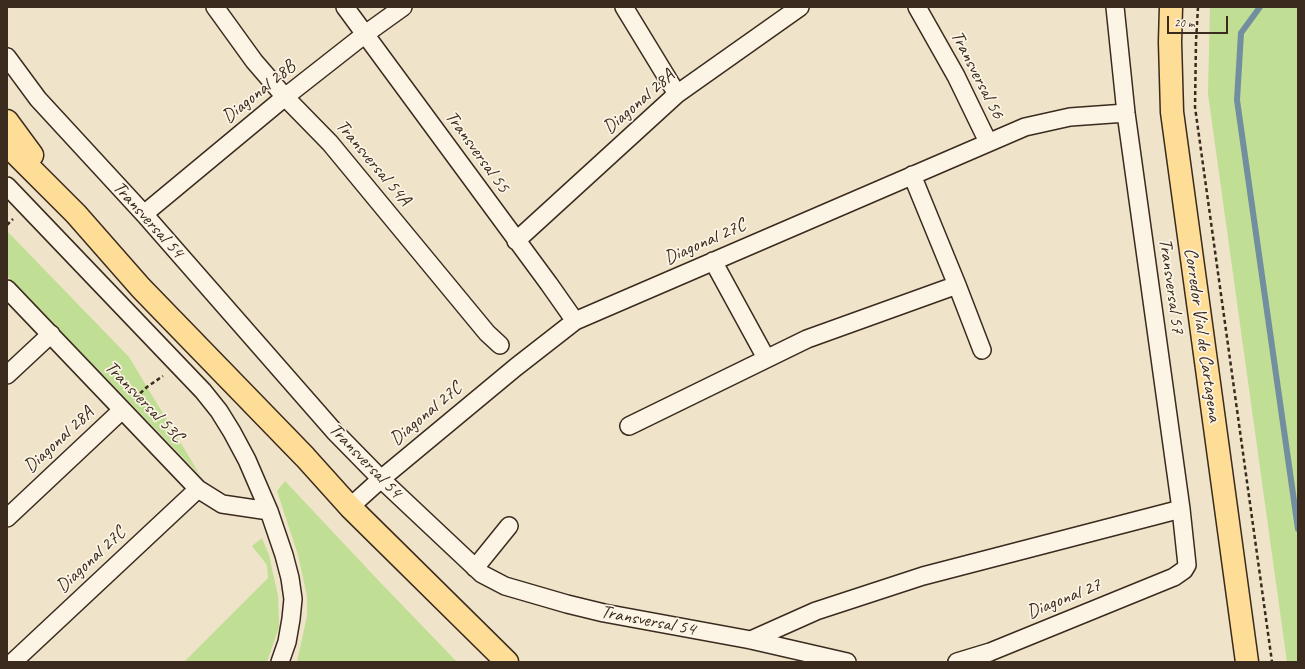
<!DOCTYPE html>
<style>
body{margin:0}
#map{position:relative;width:1305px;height:669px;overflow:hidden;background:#efe3c9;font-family:Caveat,sans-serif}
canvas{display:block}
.frame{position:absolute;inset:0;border:8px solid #3b2a1e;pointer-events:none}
.scale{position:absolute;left:1167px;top:16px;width:61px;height:18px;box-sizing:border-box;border:2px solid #3b2a1e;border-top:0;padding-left:5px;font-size:12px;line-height:14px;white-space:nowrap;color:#3b2a1e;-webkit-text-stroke:3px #fcf5e5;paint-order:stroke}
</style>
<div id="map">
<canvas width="1305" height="669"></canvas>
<div class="frame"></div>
<div class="scale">20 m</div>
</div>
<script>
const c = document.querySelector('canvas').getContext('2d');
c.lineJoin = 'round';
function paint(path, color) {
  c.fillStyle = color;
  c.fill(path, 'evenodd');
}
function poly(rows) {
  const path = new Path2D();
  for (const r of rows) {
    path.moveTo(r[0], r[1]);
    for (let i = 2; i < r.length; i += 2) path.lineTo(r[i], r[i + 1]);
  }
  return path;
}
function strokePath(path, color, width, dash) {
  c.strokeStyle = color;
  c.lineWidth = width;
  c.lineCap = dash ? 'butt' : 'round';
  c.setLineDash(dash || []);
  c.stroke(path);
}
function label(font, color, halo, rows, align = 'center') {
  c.font = font + ' Caveat,sans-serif';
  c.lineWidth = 3.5;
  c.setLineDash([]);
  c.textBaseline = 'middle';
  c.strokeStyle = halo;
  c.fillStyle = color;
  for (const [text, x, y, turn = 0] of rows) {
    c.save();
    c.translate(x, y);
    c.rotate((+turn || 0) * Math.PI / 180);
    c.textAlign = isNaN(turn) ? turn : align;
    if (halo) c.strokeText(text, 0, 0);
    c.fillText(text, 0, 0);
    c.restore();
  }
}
const green = poly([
 [1210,7,1298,7,1298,662,1287,662,1208,94],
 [7,231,129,357,200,475,7,276],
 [285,481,377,579,457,662,297,662,307,616,307,596,298,555,277,491],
 [262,538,269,555,278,596,279,627,267,662,184,662,268,578,267,565,252,546]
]);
const stream = poly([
 [1260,7,1241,33,1237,100,1298,529]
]);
const path = poly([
 [1198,7,1196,41,1195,107,1272,662],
 [7,225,13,219],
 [135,398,147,387,163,376]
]);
const street = poly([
 [215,7,254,61,285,97,330,143,487,333,500,345],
 [345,7,549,284,575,321],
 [624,7,677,94],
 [917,7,956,76,988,142],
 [7,57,38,99,144,214,334,431,381,479,482,574,505,586,567,604,604,613,751,640,847,662],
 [912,175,957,285,982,350],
 [7,186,203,391,219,411,232,432,247,460,269,511,284,555,290,578,293,599,291,619,287,642,280,662],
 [144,214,285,97,364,35,403,7],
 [516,241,677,94,800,7],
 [713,261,766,358],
 [7,289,198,489,222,504,269,511],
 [7,375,51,334],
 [629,426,807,339,957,285],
 [350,507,381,479,516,367,575,321,1025,127,1070,117,1126,113],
 [7,518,122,410],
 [475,568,509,526],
 [751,640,816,611,923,576,1181,509],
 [13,662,198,489],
 [957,662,990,652,1174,577,1184,570,1187,565,1181,509,1126,113,1115,7]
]);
const primary = poly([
 [1171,7,1170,42,1172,112,1247,662],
 [7,121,32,155],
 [7,145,76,214,141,288,305,457,350,507,507,662]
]);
const streetNames = [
 ["Transversal 56",977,75,63],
 ["Diagonal 28B",259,92,-39],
 ["Diagonal 28A",639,102,-41],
 ["Transversal 55",477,152,54],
 ["Transversal 54A",373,163,50],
 ["Transversal 54",148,220,48],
 ["Diagonal 27C",705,242,-24],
 ["Transversal 57",1171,286,82],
 ["Corredor Vial de Cartagena",1202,335,82],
 ["Transversal 53C",144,402,46],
 ["Diagonal 27C",426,414,-40],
 ["Diagonal 28A",59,440,-43],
 ["Transversal 54",365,461,46],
 ["Diagonal 27C",91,560,-43],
 ["Diagonal 27",1064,599,-22],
 ["Transversal 54",648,621,11]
];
paint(green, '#c1de95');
strokePath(stream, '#728fa0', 6);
strokePath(street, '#3b2a1e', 20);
strokePath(primary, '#3b2a1e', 25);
strokePath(path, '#3b2a1e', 2.5, [4, 3]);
strokePath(street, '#fcf5e5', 17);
strokePath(primary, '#fedd96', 22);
label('19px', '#3b2a1e', '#fcf5e5', streetNames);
</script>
